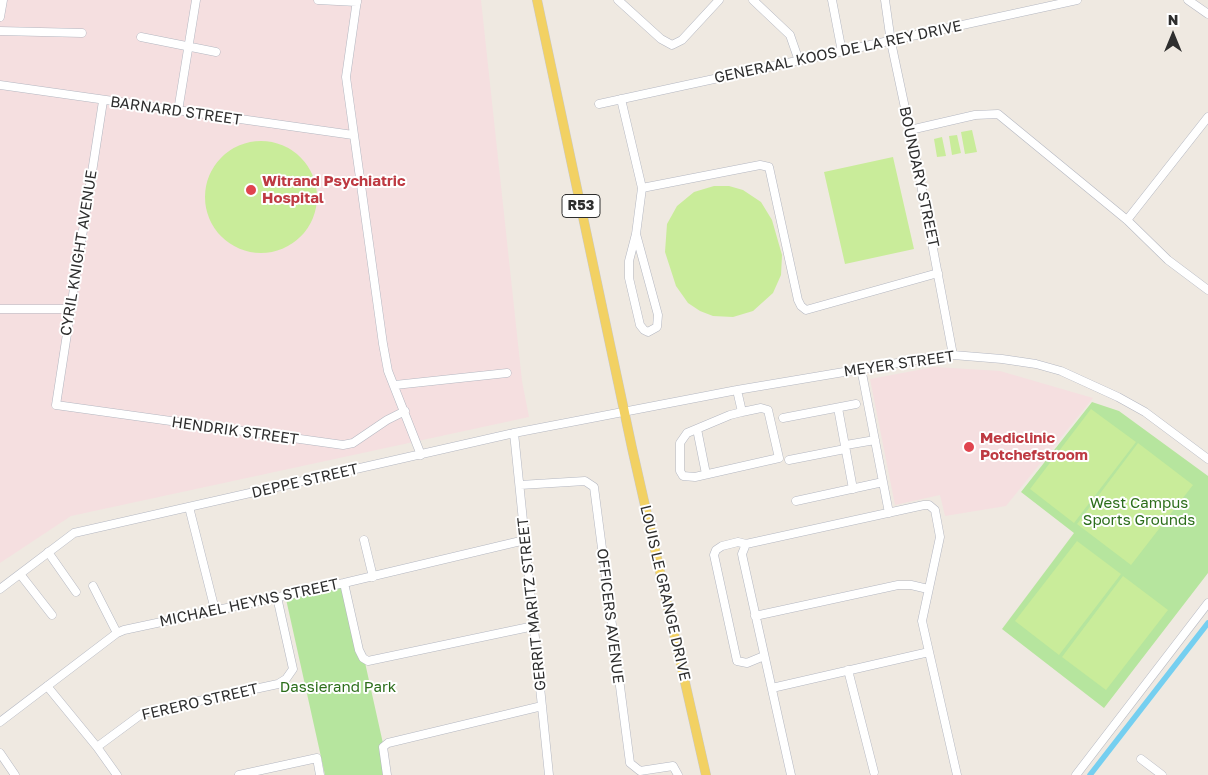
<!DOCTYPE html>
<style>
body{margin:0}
#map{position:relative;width:1208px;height:775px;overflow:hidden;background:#efe9e1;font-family:"Golos Text",sans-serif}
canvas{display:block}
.north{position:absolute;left:1148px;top:10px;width:50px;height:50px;-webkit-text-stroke:4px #fff;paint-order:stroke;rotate:0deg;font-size:14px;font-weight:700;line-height:20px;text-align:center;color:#2e2e2e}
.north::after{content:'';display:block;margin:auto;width:18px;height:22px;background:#2e2e2e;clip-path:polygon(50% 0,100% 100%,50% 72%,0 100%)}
</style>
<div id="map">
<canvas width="1208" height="775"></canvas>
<div class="north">N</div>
</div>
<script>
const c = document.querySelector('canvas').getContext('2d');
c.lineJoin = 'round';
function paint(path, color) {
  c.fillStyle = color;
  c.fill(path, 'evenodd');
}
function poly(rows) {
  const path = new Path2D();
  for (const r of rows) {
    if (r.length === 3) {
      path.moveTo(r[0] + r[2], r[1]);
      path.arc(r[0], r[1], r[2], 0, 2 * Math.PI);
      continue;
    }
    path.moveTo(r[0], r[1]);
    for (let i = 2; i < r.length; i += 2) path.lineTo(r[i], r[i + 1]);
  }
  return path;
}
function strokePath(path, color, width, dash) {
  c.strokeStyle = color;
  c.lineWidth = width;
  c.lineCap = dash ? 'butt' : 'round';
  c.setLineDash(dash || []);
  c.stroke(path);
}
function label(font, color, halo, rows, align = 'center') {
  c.font = font + ' "Golos Text",sans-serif';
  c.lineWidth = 4;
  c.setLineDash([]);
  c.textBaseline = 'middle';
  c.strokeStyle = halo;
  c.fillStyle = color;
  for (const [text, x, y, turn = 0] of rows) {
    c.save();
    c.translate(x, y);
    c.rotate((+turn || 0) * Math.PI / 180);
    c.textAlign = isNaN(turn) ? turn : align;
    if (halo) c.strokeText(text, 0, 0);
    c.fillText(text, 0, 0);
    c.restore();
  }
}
const medical = poly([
 [0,0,481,0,522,381,529,417,71,516,0,563],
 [934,367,1000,371,1093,398,1006,506,945,516,940,495,895,505,870,379]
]);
const green = poly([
 [1092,402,1119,411,1208,476,1208,573,1104,708,1002,629,1074,533,1021,492],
 [348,586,390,775,325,775,286,599]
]);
const pitch = poly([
 [972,130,977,152,965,154,961,132],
 [957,135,961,153,952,155,949,136],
 [942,137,946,156,937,157,934,139],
 [261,197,56],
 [893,157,914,249,845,264,824,172],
 [714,186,729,186,743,190,761,202,772,220,782,255,781,275,773,293,753,311,733,317,713,316,700,311,688,303,676,286,665,252,667,224,677,206,694,192],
 [1091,409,1136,442,1074,523,1030,489],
 [1138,443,1193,485,1131,565,1077,524],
 [1077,541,1121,574,1059,655,1015,621],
 [1123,576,1168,610,1106,690,1062,657]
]);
const canal = poly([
 [1090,775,1208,623]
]);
const minor = poly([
 [318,0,357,2],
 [357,0,346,77,383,344,388,371,421,455],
 [618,0,661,39,672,45,682,40,719,0],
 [753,0,790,35,799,61],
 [832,0,842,52],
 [885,0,891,42,919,174,953,355],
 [1188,0,1208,14],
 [0,17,3,0],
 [0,31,82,33],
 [141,37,216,52],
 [0,85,353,135],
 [621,99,642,188,760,165,769,167,798,300,801,306,806,310,938,273],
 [103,101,56,405,343,445,353,443,387,420,405,411],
 [599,104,1077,0],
 [178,111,196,0],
 [910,130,975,115,998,114,1127,220,1168,260,1208,290],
 [1127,220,1208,117],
 [636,234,658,315,657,327,648,332,644,330,640,325,629,278,629,261,636,234,642,188],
 [0,309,71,309],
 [861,368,889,513],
 [395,385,507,373],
 [737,390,742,412,730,415,687,433,680,443,680,471,683,476,695,477,779,458,768,410,761,408,742,412],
 [838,408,853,489],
 [783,418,856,404],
 [697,429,706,474],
 [514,433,549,775],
 [846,445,875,440],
 [789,460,845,449],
 [520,485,585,481,594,487,630,763,640,771,673,766,678,775],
 [796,501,883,482],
 [189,507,215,610],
 [364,540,373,577],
 [746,544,924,505,929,505,935,510,940,537,922,621,957,775],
 [746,544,742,554,743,559,791,775],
 [746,544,738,542,722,546,716,550,714,555,737,661,747,663,764,656],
 [48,552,76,592],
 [20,574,52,615],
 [344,583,359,650,363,658,368,661,534,626],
 [93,586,117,633],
 [0,589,74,533,514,433,737,390,939,356,953,355,1002,359,1036,364,1061,371,1118,397,1145,412,1208,459],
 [755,616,898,585,911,585,928,589],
 [848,670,874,772],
 [47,686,97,747,117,775],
 [772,688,929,652],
 [0,722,117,633,124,630,344,583,525,540],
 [97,747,143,713,278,684,286,679,293,669,277,597],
 [0,753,15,775],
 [1141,759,1162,775],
 [239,775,317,758,320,775],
 [387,775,383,747,388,743,542,706],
 [1076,775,1208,603]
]);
const major = poly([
 [537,0,632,448,706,775]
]);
const markers = [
 [251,190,6,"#e0444e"],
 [969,447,6,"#e0444e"]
];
const shields = [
 [581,206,38]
];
const shieldNames = [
 ["R53",581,206]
];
const streetNames = [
 ["GENERAAL KOOS DE LA REY DRIVE",838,52,-12],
 ["BARNARD STREET",176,111,8],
 ["BOUNDARY STREET",919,177,78],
 ["CYRIL KNIGHT AVENUE",79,253,-81],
 ["MEYER STREET",899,364,-8],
 ["HENDRIK STREET",235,431,8],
 ["DEPPE STREET",305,481,-13],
 ["LOUIS LE GRANGE DRIVE",665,593,77],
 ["MICHAEL HEYNS STREET",249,603,-12],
 ["GERRIT MARITZ STREET",532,604,-96],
 ["OFFICERS AVENUE",610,616,83],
 ["FERERO STREET",200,702,-13]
];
const healthNames = [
 ["Witrand Psychiatric",262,181],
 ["Hospital",262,198],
 ["Mediclinic",980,438],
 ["Potchefstroom",980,455]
];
const parkNames = [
 ["West Campus",1139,503],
 ["Sports Grounds",1139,520],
 ["Dassierand Park",338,687]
];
paint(medical, '#f5dfe0');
paint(green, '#b6e59e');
paint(pitch, '#c9ec9a');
strokePath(canal, '#75cff0', 5.5);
strokePath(minor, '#b4b7c1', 9);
strokePath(major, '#c9c9c9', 10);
strokePath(minor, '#fff', 8);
strokePath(major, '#f2d163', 9);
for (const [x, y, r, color] of markers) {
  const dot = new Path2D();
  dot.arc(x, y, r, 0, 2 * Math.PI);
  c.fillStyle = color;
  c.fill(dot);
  strokePath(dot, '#fff', 2);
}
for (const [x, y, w] of shields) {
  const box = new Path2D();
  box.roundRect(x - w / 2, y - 11.5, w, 23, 4);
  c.fillStyle = '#fff';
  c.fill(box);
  strokePath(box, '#2e2e2e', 1);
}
label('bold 14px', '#2e2e2e', null, shieldNames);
label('15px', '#2e2e2e', '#fff', streetNames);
label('bold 15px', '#be3a42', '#fff', healthNames, 'left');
label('15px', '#2c6e1b', '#fff', parkNames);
</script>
